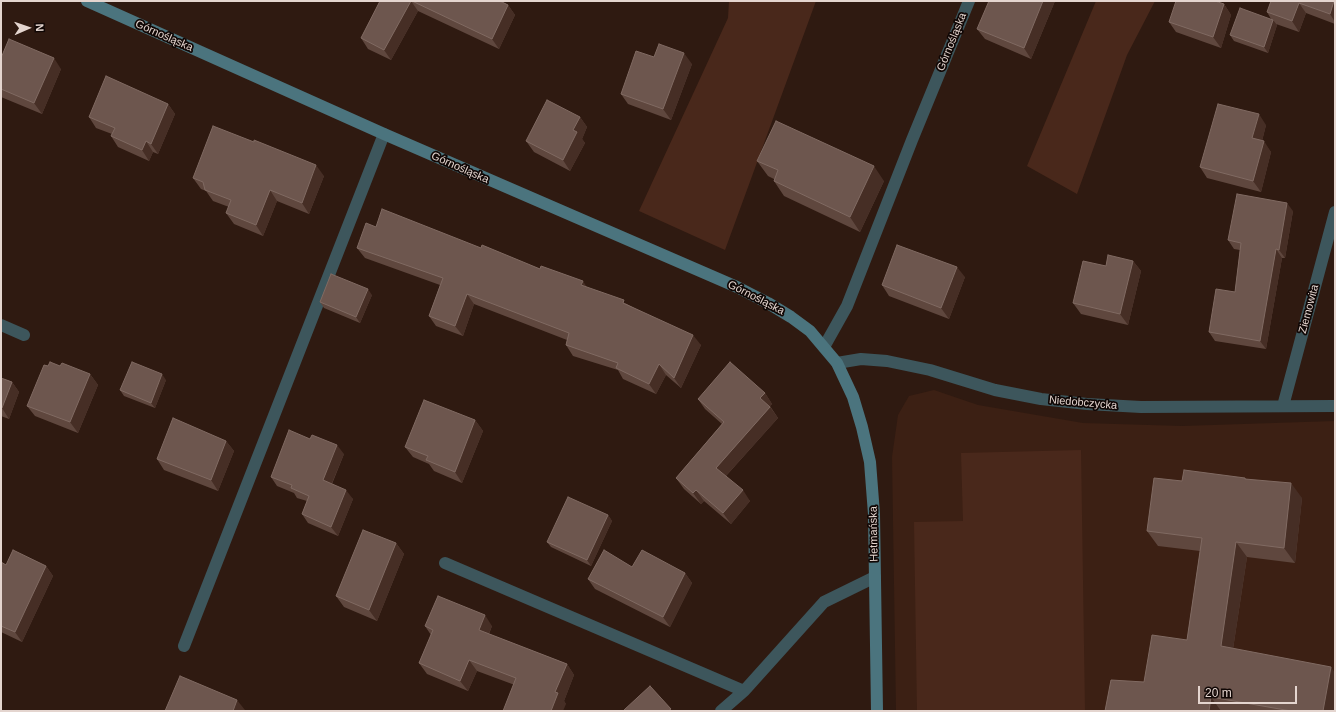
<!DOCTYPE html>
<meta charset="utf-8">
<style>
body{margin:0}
#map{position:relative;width:1336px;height:712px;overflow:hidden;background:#2f1a11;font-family:Helvetica,sans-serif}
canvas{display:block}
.frame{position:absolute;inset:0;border:2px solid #e4d5cf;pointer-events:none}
.north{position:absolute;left:8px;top:8px;width:40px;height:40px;-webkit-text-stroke:3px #100705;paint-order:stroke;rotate:88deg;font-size:11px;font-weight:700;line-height:16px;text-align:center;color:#e4d5cf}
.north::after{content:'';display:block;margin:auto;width:14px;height:18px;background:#e4d5cf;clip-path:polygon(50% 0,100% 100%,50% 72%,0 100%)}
.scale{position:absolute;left:1198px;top:686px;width:99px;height:18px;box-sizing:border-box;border:2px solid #e4d5cf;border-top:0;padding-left:5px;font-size:12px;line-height:14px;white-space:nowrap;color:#e4d5cf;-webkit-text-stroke:3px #100705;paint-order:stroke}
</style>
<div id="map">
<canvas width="1336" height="712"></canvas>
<div class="frame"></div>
<div class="north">N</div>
<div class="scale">20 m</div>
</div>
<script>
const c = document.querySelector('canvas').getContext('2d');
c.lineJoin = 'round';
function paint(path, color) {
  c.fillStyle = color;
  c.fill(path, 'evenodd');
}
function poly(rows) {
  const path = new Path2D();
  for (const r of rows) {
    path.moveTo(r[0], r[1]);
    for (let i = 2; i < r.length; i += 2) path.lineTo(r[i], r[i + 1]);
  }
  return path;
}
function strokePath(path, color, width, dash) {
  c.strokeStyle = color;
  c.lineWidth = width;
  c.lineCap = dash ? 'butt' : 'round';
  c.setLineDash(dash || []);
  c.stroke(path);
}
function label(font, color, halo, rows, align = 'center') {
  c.font = font + ' Helvetica,sans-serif';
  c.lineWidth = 3.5;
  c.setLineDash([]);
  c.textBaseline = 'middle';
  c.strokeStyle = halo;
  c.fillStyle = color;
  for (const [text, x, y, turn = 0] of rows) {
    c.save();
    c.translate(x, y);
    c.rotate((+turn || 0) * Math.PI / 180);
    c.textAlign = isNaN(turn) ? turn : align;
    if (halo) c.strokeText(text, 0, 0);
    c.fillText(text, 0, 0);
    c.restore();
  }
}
const built = poly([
 [934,390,978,405,1083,423,1182,426,1335,421,1335,711,896,711,892,457,898,415,909,396]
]);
const green = poly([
 [729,1,816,1,725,250,639,211,728,18],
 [1096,1,1155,1,1127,55,1077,194,1027,166],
 [1081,450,1085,711,917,711,914,522,963,521,961,453]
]);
const lane = poly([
 [1,325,24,335]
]);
const street = poly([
 [824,347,847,306,912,140,969,1],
 [837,363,861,359,887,361,930,370,995,390,1041,399,1087,404,1141,407,1335,406],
 [1283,406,1335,212],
 [445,563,744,691],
 [184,646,384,134],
 [721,711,744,691,824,602,875,577]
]);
const secondary = poly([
 [87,1,384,134,737,287,768,303,791,317,810,331,837,363,853,397,862,427,870,462,874,514,877,711]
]);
const wall = poly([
 [380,1,500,1,508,5,515,15,499,49,418,11,391,60,368,49,361,38],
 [1055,1,1031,59,985,39,977,29],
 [1271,1,1335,1,1335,24,1306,13,1299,32,1276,24,1277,25,1268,53,1234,41,1230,35,1271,19,1267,12],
 [1224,4,1231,15,1221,48,1176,32,1169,22],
 [654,57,692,64,671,120,628,104,621,94],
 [1,58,61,69,42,114,1,97],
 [168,104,175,114,158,154,153,152,149,161,118,147,111,136,112,134,96,128,89,117],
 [580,117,587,127,582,139,585,143,570,171,534,152,526,141],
 [1266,125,1262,141,1271,152,1261,192,1207,178,1200,167],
 [757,161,884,181,860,232,784,196,774,181,774,179,768,176],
 [324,176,309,214,277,201,263,236,234,224,226,213,229,207,213,201,206,191,201,189,193,178],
 [1293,211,1285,258,1282,258,1266,349,1215,341,1209,332,1235,292,1240,250,1234,249,1228,240],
 [376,227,481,248,540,269,587,288,627,304,701,345,681,388,666,375,656,394,623,379,618,370,573,356,566,345,567,340,474,304,463,336,436,326,429,316,440,285,365,258,357,248],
 [1133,261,1141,271,1128,325,1081,314,1073,303,1106,266],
 [965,277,949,319,889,296,882,285],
 [372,295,360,323,324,308,320,302],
 [60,366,90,374,98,385,78,433,35,416,27,406],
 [1,378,12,382,19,392,9,419,1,416],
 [166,380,155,408,124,396,120,390],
 [765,393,772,404,770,406,778,418,726,476,750,501,731,524,704,501,701,504,684,489,676,478,722,424,705,409,698,399],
 [475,420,483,431,462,483,434,471,429,464,413,457,405,447],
 [226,441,234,451,218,491,164,470,157,459],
 [344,454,332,484,353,499,338,536,308,523,302,514,307,501,297,498,294,493,277,486,271,477],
 [1245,478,1246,479,1302,498,1295,563,1247,557,1233,649,1335,711,1105,711,1144,682,1187,640,1200,551,1158,546,1147,531,1182,481],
 [608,515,612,521,591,566,551,547,547,542],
 [396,543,404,554,377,621,344,607,336,596],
 [1,562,6,565,46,566,53,576,22,642,1,632],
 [632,567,685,573,692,583,670,627,595,589,588,579],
 [425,626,492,626,489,634,567,664,574,675,564,701,566,704,477,671,468,691,427,674,419,663,431,635]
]);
const shadedWall = poly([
 [411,1,418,11,391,60,384,50],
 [1043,1,1055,1,1031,59,1024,48],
 [1334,1,1335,1,1335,22,1330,14],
 [1299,3,1306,13,1299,32,1292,21],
 [1224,4,1231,15,1221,48,1213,37],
 [508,5,515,15,499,49,492,39],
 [1273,20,1277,25,1268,53,1264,47],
 [684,53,692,64,671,120,663,109],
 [54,58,61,69,42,114,34,103],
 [168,104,175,114,158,154,151,144],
 [1259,114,1266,125,1260,149,1252,138],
 [580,117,587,127,582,139,585,143,570,171,563,160,573,130],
 [146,141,153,152,149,161,142,150],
 [1264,141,1271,152,1261,192,1253,181],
 [316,165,324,176,309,214,302,203],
 [874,166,884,181,860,232,850,217],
 [270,190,277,201,263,236,256,225],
 [1287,203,1293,211,1285,258,1279,250],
 [1276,249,1282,258,1266,349,1260,341],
 [1133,261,1141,271,1128,325,1120,314],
 [957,267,965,277,949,319,941,308],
 [583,281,590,292,581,285],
 [368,289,372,295,360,323,356,317],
 [467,294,474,304,463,336,455,326],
 [693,335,701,345,681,388,674,378],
 [659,364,666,375,656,394,649,384],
 [90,374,98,385,78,433,70,422],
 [162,374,166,380,155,408,151,403],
 [12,382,19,392,9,419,2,408],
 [765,393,772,404,768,409,760,398],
 [770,407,778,418,724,478,716,468],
 [475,420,483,431,462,483,455,472],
 [226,441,234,451,218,491,211,480],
 [337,445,344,454,329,490,323,480],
 [1291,483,1302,498,1295,563,1284,548],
 [346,490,353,499,338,536,331,527],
 [696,490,704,501,701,504,693,493],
 [743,490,750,501,731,524,723,513],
 [608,515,612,521,591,566,587,560],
 [1236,542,1247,557,1231,662,1221,646],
 [396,543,404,554,377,621,369,610],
 [46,566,53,576,22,642,15,632],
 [685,573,692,583,670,627,663,617],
 [485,615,492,626,486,640,479,630],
 [469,660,477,671,468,691,460,681],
 [567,664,574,675,564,701,566,704,563,711,551,711,555,692],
 [1331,667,1335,673,1335,711,1323,711],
 [1211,697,1221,711,1209,711],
 [237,700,245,710,244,711,233,711]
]);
const building = poly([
 [380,1,411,1,384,50,361,38,380,1],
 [412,1,500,1,508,5,492,39,412,1],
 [989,1,1043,1,1024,48,977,29,989,1],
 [1176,1,1215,1,1224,4,1213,37,1169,22,1176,1],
 [1271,1,1334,1,1330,14,1299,3,1292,21,1267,12,1271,1],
 [1240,8,1273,20,1264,47,1230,35,1240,8],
 [9,39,54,58,34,103,1,89,1,58,9,39],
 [659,44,684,53,663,109,621,94,636,51,654,57,659,44],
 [106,76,168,104,151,144,146,141,142,150,111,136,115,128,89,117,106,76],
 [547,100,580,117,573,130,577,132,563,160,526,141,547,100],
 [1218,104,1259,114,1252,138,1264,141,1253,181,1200,167,1218,104],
 [776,121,874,166,850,217,774,181,778,170,757,161,776,121],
 [213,126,254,142,254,140,316,165,302,203,270,190,256,225,226,213,231,200,205,190,203,182,193,178,213,126],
 [1237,194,1287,203,1279,250,1276,249,1260,341,1209,332,1216,289,1235,292,1241,243,1228,240,1237,194],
 [382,209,481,248,482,245,540,269,541,266,583,281,581,285,624,300,623,303,693,335,674,378,659,364,649,384,616,368,618,363,566,345,569,333,467,294,455,326,429,316,443,278,357,248,366,223,376,227,382,209],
 [897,245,957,267,941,308,882,285,897,245],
 [1108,255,1133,261,1120,314,1073,303,1083,261,1106,266,1108,255],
 [331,274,368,289,356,317,320,302,331,274],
 [50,362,60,366,62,363,90,374,70,422,27,406,44,365,48,366,50,362],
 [132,362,162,374,151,403,120,390,132,362],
 [730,362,765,393,760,398,770,407,716,468,743,490,723,513,696,490,693,493,676,478,724,422,698,399,730,362],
 [1,378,12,382,2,408,1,408,1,378],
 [424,400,475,420,455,472,426,460,428,456,405,447,424,400],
 [173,418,226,441,211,480,157,459,173,418],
 [289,430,310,439,312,435,337,445,323,480,346,490,331,527,302,514,309,496,291,488,292,485,271,477,289,430],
 [1184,470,1245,478,1245,479,1291,483,1284,548,1236,542,1221,646,1331,667,1323,711,1291,711,1211,697,1209,711,1105,711,1111,680,1144,682,1152,635,1187,640,1202,538,1147,531,1154,478,1182,481,1184,470],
 [568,497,608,515,587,560,547,542,568,497],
 [363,530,396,543,369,610,336,596,363,530],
 [13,550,46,566,15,632,1,626,1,562,6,565,13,550],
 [604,550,632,567,642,550,685,573,663,617,588,579,604,550],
 [438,596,485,615,479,630,567,664,555,692,558,693,551,711,503,711,516,678,469,660,460,681,419,663,433,630,425,626,438,596],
 [180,676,237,700,233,711,165,711,180,676],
 [650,686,671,709,668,711,625,711,624,710,650,686]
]);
const streetNames = [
 ["Górnośląska",164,36,24],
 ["Górnośląska",952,42,-68],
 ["Górnośląska",460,168,24],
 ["Górnośląska",756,298,27],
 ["Ziemowita",1309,309,-75],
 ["Niedobczycka",1083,403,5],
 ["Hetmańska",874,534,-91]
];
paint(built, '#3c2014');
paint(green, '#49281b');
strokePath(lane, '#3d565c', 12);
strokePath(street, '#3d565c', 12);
strokePath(secondary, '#4b747e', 12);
paint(wall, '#5f473e');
paint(shadedWall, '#462e25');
paint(building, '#6d564e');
strokePath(building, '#806a62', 1);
label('11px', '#e4d5cf', '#100705', streetNames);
</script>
